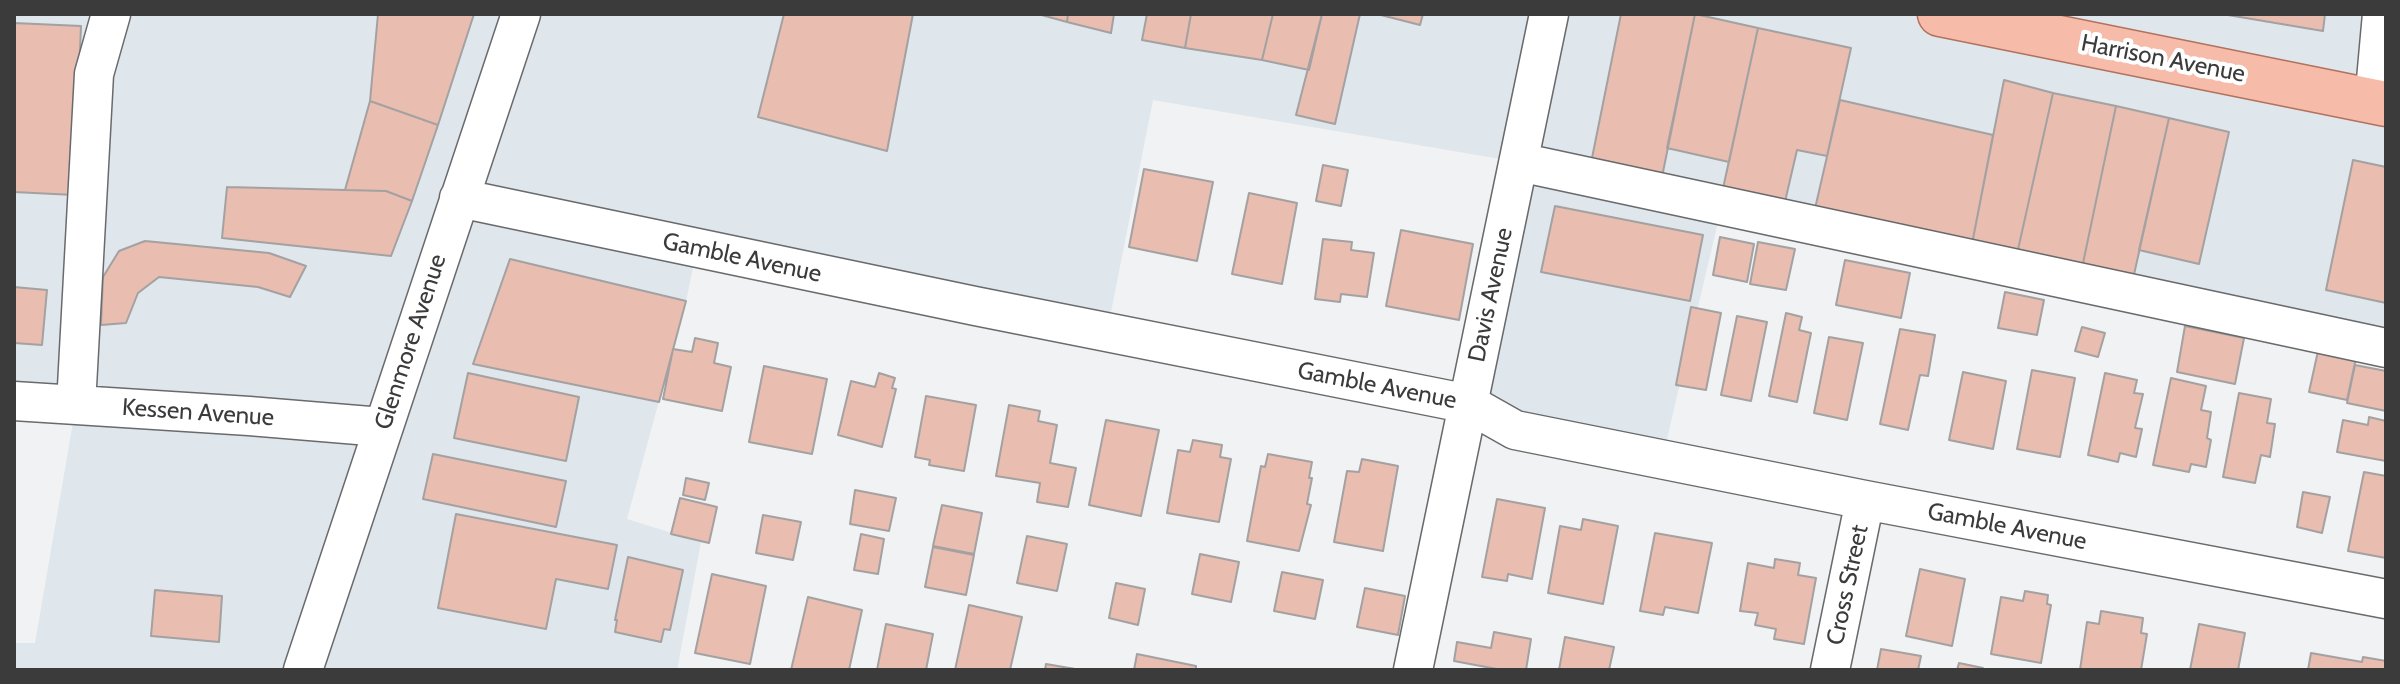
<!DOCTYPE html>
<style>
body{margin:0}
#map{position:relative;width:2400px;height:684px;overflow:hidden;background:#f1f2f4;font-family:Cabin,sans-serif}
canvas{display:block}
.frame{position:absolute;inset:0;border:16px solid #3b3b3c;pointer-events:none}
</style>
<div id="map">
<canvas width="2400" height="684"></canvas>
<div class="frame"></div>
</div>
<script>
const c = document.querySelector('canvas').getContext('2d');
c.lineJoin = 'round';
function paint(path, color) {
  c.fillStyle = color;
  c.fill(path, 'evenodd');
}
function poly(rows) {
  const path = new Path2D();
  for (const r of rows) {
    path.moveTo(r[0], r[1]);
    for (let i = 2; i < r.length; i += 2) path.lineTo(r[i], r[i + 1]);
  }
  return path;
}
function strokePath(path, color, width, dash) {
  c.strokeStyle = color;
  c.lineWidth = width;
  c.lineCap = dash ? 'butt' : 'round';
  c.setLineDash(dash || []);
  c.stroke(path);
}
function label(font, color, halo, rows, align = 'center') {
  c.font = font + ' Cabin,sans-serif';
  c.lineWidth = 8;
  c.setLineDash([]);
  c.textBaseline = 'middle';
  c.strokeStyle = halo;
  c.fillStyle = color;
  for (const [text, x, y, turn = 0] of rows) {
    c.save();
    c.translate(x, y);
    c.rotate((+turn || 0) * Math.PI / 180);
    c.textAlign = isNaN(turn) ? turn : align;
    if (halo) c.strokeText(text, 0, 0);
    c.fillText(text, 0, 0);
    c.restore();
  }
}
const built = poly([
 [14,14,2386,14,2386,348,1722,205,1662,460,1469,404,1518,162,1153,100,1107,332,697,249,686,301,627,519,701,542,677,670,336,670,306,663,303,670,14,670,14,643,35,643,76,405,14,401]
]);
const building = poly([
 [378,14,474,14,438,125,370,101,378,14],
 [784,14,913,14,887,151,758,117,784,14],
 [1038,14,1068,14,1067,22,1038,14],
 [1068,14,1114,14,1111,33,1067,22,1068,14],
 [1147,14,1191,14,1185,48,1142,40,1147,14],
 [1191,14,1273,14,1262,60,1185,48,1191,14],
 [1273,14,1322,14,1309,70,1262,60,1273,14],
 [1322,14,1360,14,1335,124,1296,115,1322,14],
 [1377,14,1423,14,1420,25,1377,14],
 [1621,14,1695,14,1662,177,1591,163,1621,14],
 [1695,14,1758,28,1729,162,1667,148,1695,14],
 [2222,14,2325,14,2323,31,2222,14],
 [14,23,81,26,74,195,14,192,14,23],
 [1758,28,1851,48,1827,156,1797,150,1784,206,1722,193,1758,28],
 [2004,80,2053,93,2017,254,1972,244,2004,80],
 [2053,93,2116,106,2082,268,2017,254,2053,93],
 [1840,100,1993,135,1972,244,1814,213,1840,100],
 [370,101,438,125,412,201,386,191,345,190,370,101],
 [2116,106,2169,118,2133,279,2082,268,2116,106],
 [2169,118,2229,132,2199,264,2139,250,2169,118],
 [2353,160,2386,167,2386,303,2326,290,2353,160],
 [1323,165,1348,170,1341,206,1316,201,1323,165],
 [1144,169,1213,182,1197,261,1129,247,1144,169],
 [227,187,386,191,412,201,391,256,222,238,227,187],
 [1249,193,1297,203,1282,284,1232,274,1249,193],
 [1555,206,1703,235,1690,301,1541,272,1555,206],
 [1401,230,1473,244,1459,320,1386,306,1401,230],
 [1720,237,1754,244,1747,282,1713,275,1720,237],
 [1323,239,1352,242,1351,250,1374,253,1367,297,1341,294,1340,302,1315,299,1323,239],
 [145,241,269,253,306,266,290,297,258,287,159,277,138,293,126,323,101,325,103,277,119,251,145,241],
 [1758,242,1795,249,1786,290,1750,284,1758,242],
 [510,259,686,301,659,402,473,364,510,259],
 [1845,260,1910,273,1901,318,1836,305,1845,260],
 [14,287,47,290,42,345,14,343,14,287],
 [2005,292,2044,300,2037,335,1998,328,2005,292],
 [1691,307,1721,313,1706,390,1676,385,1691,307],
 [1786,313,1802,317,1799,330,1811,333,1797,402,1769,396,1786,313],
 [1737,316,1767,322,1751,401,1721,395,1737,316],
 [2185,326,2244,338,2235,384,2177,372,2185,326],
 [2082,327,2105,333,2098,357,2075,351,2082,327],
 [1900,329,1935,335,1928,376,1920,375,1908,430,1880,424,1900,329],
 [1829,337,1863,343,1847,420,1814,413,1829,337],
 [695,338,718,343,714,363,731,367,722,411,663,399,673,349,692,352,695,338],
 [2318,351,2356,358,2347,400,2309,392,2318,351],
 [2355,365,2386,371,2386,411,2347,403,2355,365],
 [764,366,827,379,812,454,749,442,764,366],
 [2032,370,2075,378,2060,457,2017,449,2032,370],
 [1963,372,2006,381,1993,449,1949,440,1963,372],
 [468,373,579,397,566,461,454,438,468,373],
 [879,373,895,378,892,388,896,389,882,447,838,435,851,381,875,387,879,373],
 [2105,373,2137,380,2134,393,2143,394,2135,428,2142,429,2136,457,2120,453,2118,462,2088,455,2105,373],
 [2171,378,2206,386,2201,410,2211,412,2207,438,2211,440,2206,467,2191,464,2189,472,2153,465,2171,378],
 [2239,393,2271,399,2267,423,2275,424,2270,457,2261,455,2255,483,2223,477,2239,393],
 [926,396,976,405,964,471,929,465,930,460,915,457,926,396],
 [1009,405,1040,411,1038,421,1057,425,1050,463,1076,468,1068,507,1037,502,1040,483,996,476,1009,405],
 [2369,417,2386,421,2386,461,2337,452,2343,420,2368,425,2369,417],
 [1106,420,1159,430,1141,516,1089,505,1106,420],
 [1193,440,1222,445,1220,457,1231,459,1219,522,1167,513,1178,450,1190,452,1193,440],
 [433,454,566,481,556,527,423,499,433,454],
 [1268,454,1312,462,1309,478,1312,478,1307,504,1311,505,1299,551,1247,541,1261,466,1265,467,1268,454],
 [1362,459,1398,466,1383,551,1334,542,1347,471,1359,472,1362,459],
 [2364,472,2386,476,2386,558,2348,551,2364,472],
 [686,478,709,483,705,500,683,495,686,478],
 [855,490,896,498,889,531,850,524,855,490],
 [2303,492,2330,497,2322,533,2297,527,2303,492],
 [680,498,717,507,709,543,671,534,680,498],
 [1497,499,1545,508,1532,579,1508,574,1507,581,1482,577,1497,499],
 [942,505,982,513,974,554,933,546,942,505],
 [456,514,617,545,608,589,556,579,546,629,438,608,456,514],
 [763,515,801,522,793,560,756,553,763,515],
 [1583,519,1618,526,1603,604,1548,593,1560,526,1581,530,1583,519],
 [1655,533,1712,543,1698,613,1665,607,1663,615,1640,611,1655,533],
 [861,534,884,539,878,574,854,570,861,534],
 [1027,536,1067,544,1057,591,1017,583,1027,536],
 [933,547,974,555,966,595,925,587,933,547],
 [1200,554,1239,562,1231,602,1192,594,1200,554],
 [628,557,683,570,670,630,664,629,661,642,615,632,617,620,615,620,628,557],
 [1775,559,1800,563,1798,575,1816,578,1804,644,1774,639,1776,629,1755,625,1758,613,1740,611,1748,563,1774,568,1775,559],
 [1920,569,1965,579,1952,646,1906,636,1920,569],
 [1282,572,1323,580,1315,619,1274,611,1282,572],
 [712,574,766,586,750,664,695,653,712,574],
 [1116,583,1145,589,1138,625,1109,618,1116,583],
 [1365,588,1405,596,1398,635,1357,627,1365,588],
 [155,590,222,596,219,642,151,636,155,590],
 [2025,591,2048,595,2047,604,2051,605,2041,663,1991,654,2001,597,2023,601,2025,591],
 [808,597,862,610,849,670,791,670,808,597],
 [969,605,1022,617,1010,670,955,670,969,605],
 [2101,611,2143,618,2141,633,2147,634,2141,670,2080,670,2087,622,2099,624,2101,611],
 [886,624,933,634,926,670,877,670,886,624],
 [2199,624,2245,633,2238,670,2190,670,2199,624],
 [1494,632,1531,639,1526,670,1502,670,1454,661,1457,642,1491,648,1494,632],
 [1565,637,1614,647,1609,670,1559,670,1565,637],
 [1881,649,1921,656,1918,670,1877,670,1881,649],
 [2311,653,2362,662,2363,657,2386,661,2386,670,2308,670,2311,653],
 [1137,654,1196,666,1196,670,1134,670,1137,654],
 [1959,663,1983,668,1982,670,1957,670,1959,663],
 [1046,664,1081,670,1045,670,1046,664]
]);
const minor = poly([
 [2374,102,2382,14],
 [1519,162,2386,348],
 [459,198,975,306,1469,404,1515,430,1865,500,2386,599],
 [14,401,249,416,382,427],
 [76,405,94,74,111,14],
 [303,670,521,14],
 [1413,670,1549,14],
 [1830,670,1865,500]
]);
const major = poly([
 [1940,14,2386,104]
]);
const streetNames = [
 ["Harrison Avenue",2163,59,11],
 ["Gamble Avenue",742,258,12],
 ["Davis Avenue",1491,295,-78],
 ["Glenmore Avenue",411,342,-72],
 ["Gamble Avenue",1377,386,11],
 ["Kessen Avenue",198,413,4],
 ["Gamble Avenue",2007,527,11],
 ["Cross Street",1848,585,-78]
];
paint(built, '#dfe6ec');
paint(building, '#e9bdb0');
strokePath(building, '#a3a1a1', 2);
strokePath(minor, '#696a6c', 41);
strokePath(major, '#b1725e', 47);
strokePath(minor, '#fff', 38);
strokePath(major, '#f7bca9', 44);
label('24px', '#3b3b3c', '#fff', streetNames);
</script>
